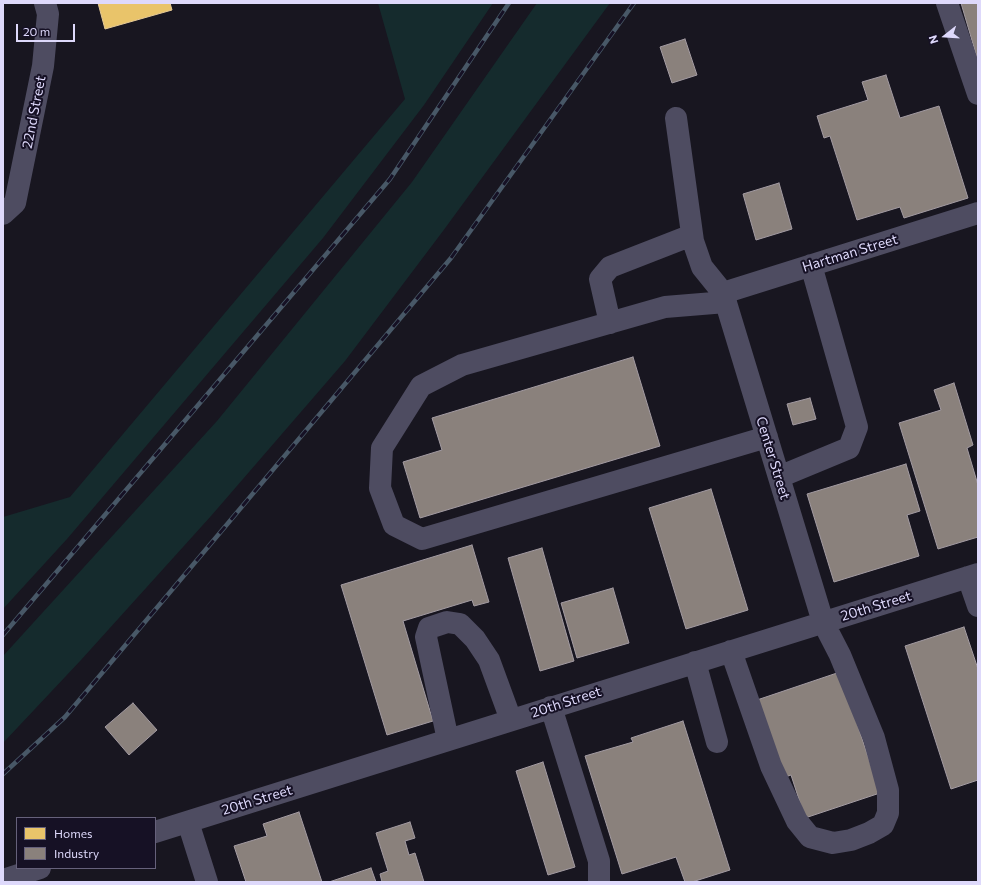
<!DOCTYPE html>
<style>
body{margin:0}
#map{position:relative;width:981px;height:885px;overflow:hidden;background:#181620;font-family:Commissioner,sans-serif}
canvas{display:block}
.frame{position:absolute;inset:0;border:4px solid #ded9fb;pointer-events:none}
.legend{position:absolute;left:16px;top:817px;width:140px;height:52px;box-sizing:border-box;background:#161125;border:1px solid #66617b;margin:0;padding:5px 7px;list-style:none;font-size:12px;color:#ded9fb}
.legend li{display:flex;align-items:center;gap:8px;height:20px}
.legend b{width:20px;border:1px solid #66617b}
.north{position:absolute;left:925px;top:16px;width:40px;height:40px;-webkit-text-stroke:3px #161125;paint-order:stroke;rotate:253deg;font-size:11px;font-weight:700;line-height:16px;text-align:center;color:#ded9fb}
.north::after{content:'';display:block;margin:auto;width:14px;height:18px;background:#ded9fb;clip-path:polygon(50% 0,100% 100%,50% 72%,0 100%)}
.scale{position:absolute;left:16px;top:24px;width:59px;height:18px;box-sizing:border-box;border:2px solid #ded9fb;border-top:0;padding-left:5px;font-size:12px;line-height:14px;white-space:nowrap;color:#ded9fb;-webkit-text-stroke:3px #161125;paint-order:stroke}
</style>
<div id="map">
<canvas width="981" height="885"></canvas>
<div class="frame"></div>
<ul class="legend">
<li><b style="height:11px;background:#e9c46a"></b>Homes</li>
<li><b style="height:11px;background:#8a817c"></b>Industry</li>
</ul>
<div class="north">N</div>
<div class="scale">20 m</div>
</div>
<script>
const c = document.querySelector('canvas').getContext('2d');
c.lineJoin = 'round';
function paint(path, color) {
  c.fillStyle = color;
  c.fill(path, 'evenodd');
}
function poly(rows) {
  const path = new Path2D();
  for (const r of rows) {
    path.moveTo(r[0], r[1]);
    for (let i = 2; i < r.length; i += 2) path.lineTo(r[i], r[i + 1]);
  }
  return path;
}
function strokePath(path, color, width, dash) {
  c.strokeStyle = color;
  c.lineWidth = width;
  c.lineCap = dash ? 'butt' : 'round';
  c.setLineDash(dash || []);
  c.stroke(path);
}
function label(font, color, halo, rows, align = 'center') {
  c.font = font + ' Commissioner,sans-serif';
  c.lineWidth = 4;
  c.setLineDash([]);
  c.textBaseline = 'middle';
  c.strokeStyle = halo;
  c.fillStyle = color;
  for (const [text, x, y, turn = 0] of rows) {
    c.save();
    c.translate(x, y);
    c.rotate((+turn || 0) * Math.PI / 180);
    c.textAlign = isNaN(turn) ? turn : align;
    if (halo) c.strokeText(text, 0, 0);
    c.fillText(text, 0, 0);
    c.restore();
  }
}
const green = poly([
 [378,3,493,3,424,105,323,238,67,539,3,609,3,517,70,497,405,99],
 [537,3,610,3,443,231,345,361,211,516,81,660,3,743,3,656,217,421,412,182]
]);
const homes = poly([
 [98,3,170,3,172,10,105,29,98,3]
]);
const industry = poly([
 [961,3,978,3,978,61,961,3],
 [685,39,697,75,672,83,660,47,685,39],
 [886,75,900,118,939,106,968,198,904,218,900,207,857,220,830,136,824,138,817,116,868,100,862,82,886,75],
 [779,183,792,229,756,240,743,194,779,183],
 [633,357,660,446,420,518,403,462,442,450,432,418,633,357],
 [954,383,973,445,967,448,978,485,978,537,938,549,899,423,941,410,934,390,954,383],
 [810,398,816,419,793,425,787,404,810,398],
 [906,464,920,511,907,515,919,556,834,582,807,494,906,464],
 [711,489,748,610,686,629,649,508,711,489],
 [472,545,489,602,474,606,472,600,403,621,433,721,387,735,341,585,472,545],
 [542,548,574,661,540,671,508,558,542,548],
 [613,588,629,643,577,658,561,603,613,588],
 [964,627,978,669,978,780,951,789,905,646,964,627],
 [840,672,880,793,805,818,791,775,780,779,754,701,840,672],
 [133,703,157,730,129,755,105,727,133,703],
 [683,721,730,870,692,882,685,882,676,857,622,874,585,756,633,742,631,738,683,721],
 [543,762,575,867,548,875,516,771,543,762],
 [299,812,322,882,246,882,234,846,267,836,263,824,299,812],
 [410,822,415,838,405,841,409,855,415,853,424,882,382,882,380,874,388,871,376,833,410,822],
 [371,868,376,882,329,882,371,868]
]);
const minor = poly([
 [947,3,978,94],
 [676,118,693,241,702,267,723,293,823,622,840,655,874,738,888,790,888,813,883,825,869,833,851,840,833,843,810,837,797,821,771,766,731,651],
 [3,214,15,203,43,66,48,14,45,3],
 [723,293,978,213],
 [726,302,665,307,462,365,421,386,382,448,380,488,394,525,422,539,767,437],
 [610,323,600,279,610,267,692,235],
 [779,477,849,448,857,427,811,265],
 [968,577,978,606],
 [695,662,717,742],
 [551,707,599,861,599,882],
 [448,740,426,637,429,628,447,622,460,624,475,639,489,660,511,720],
 [188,822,207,882],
 [155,832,978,574],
 [3,880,40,868]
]);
const rail = poly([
 [3,635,390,179,509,3],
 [3,774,65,717,451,258,634,3]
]);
const streetNames = [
 ["22nd Street",34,112,-79],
 ["Hartman Street",850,253,-17],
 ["Center Street",773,458,73],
 ["20th Street",876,606,-17],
 ["20th Street",566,702,-18],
 ["20th Street",257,800,-17]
];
paint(green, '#152b2d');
paint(homes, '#e9c46a');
strokePath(homes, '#e6ca96', 1);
paint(industry, '#8a817c');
strokePath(industry, '#a39ba2', 1);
strokePath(minor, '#4e4c61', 22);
strokePath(rail, '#485867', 4.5);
strokePath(rail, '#161125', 3, [9]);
label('14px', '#ded9fb', '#161125', streetNames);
</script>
